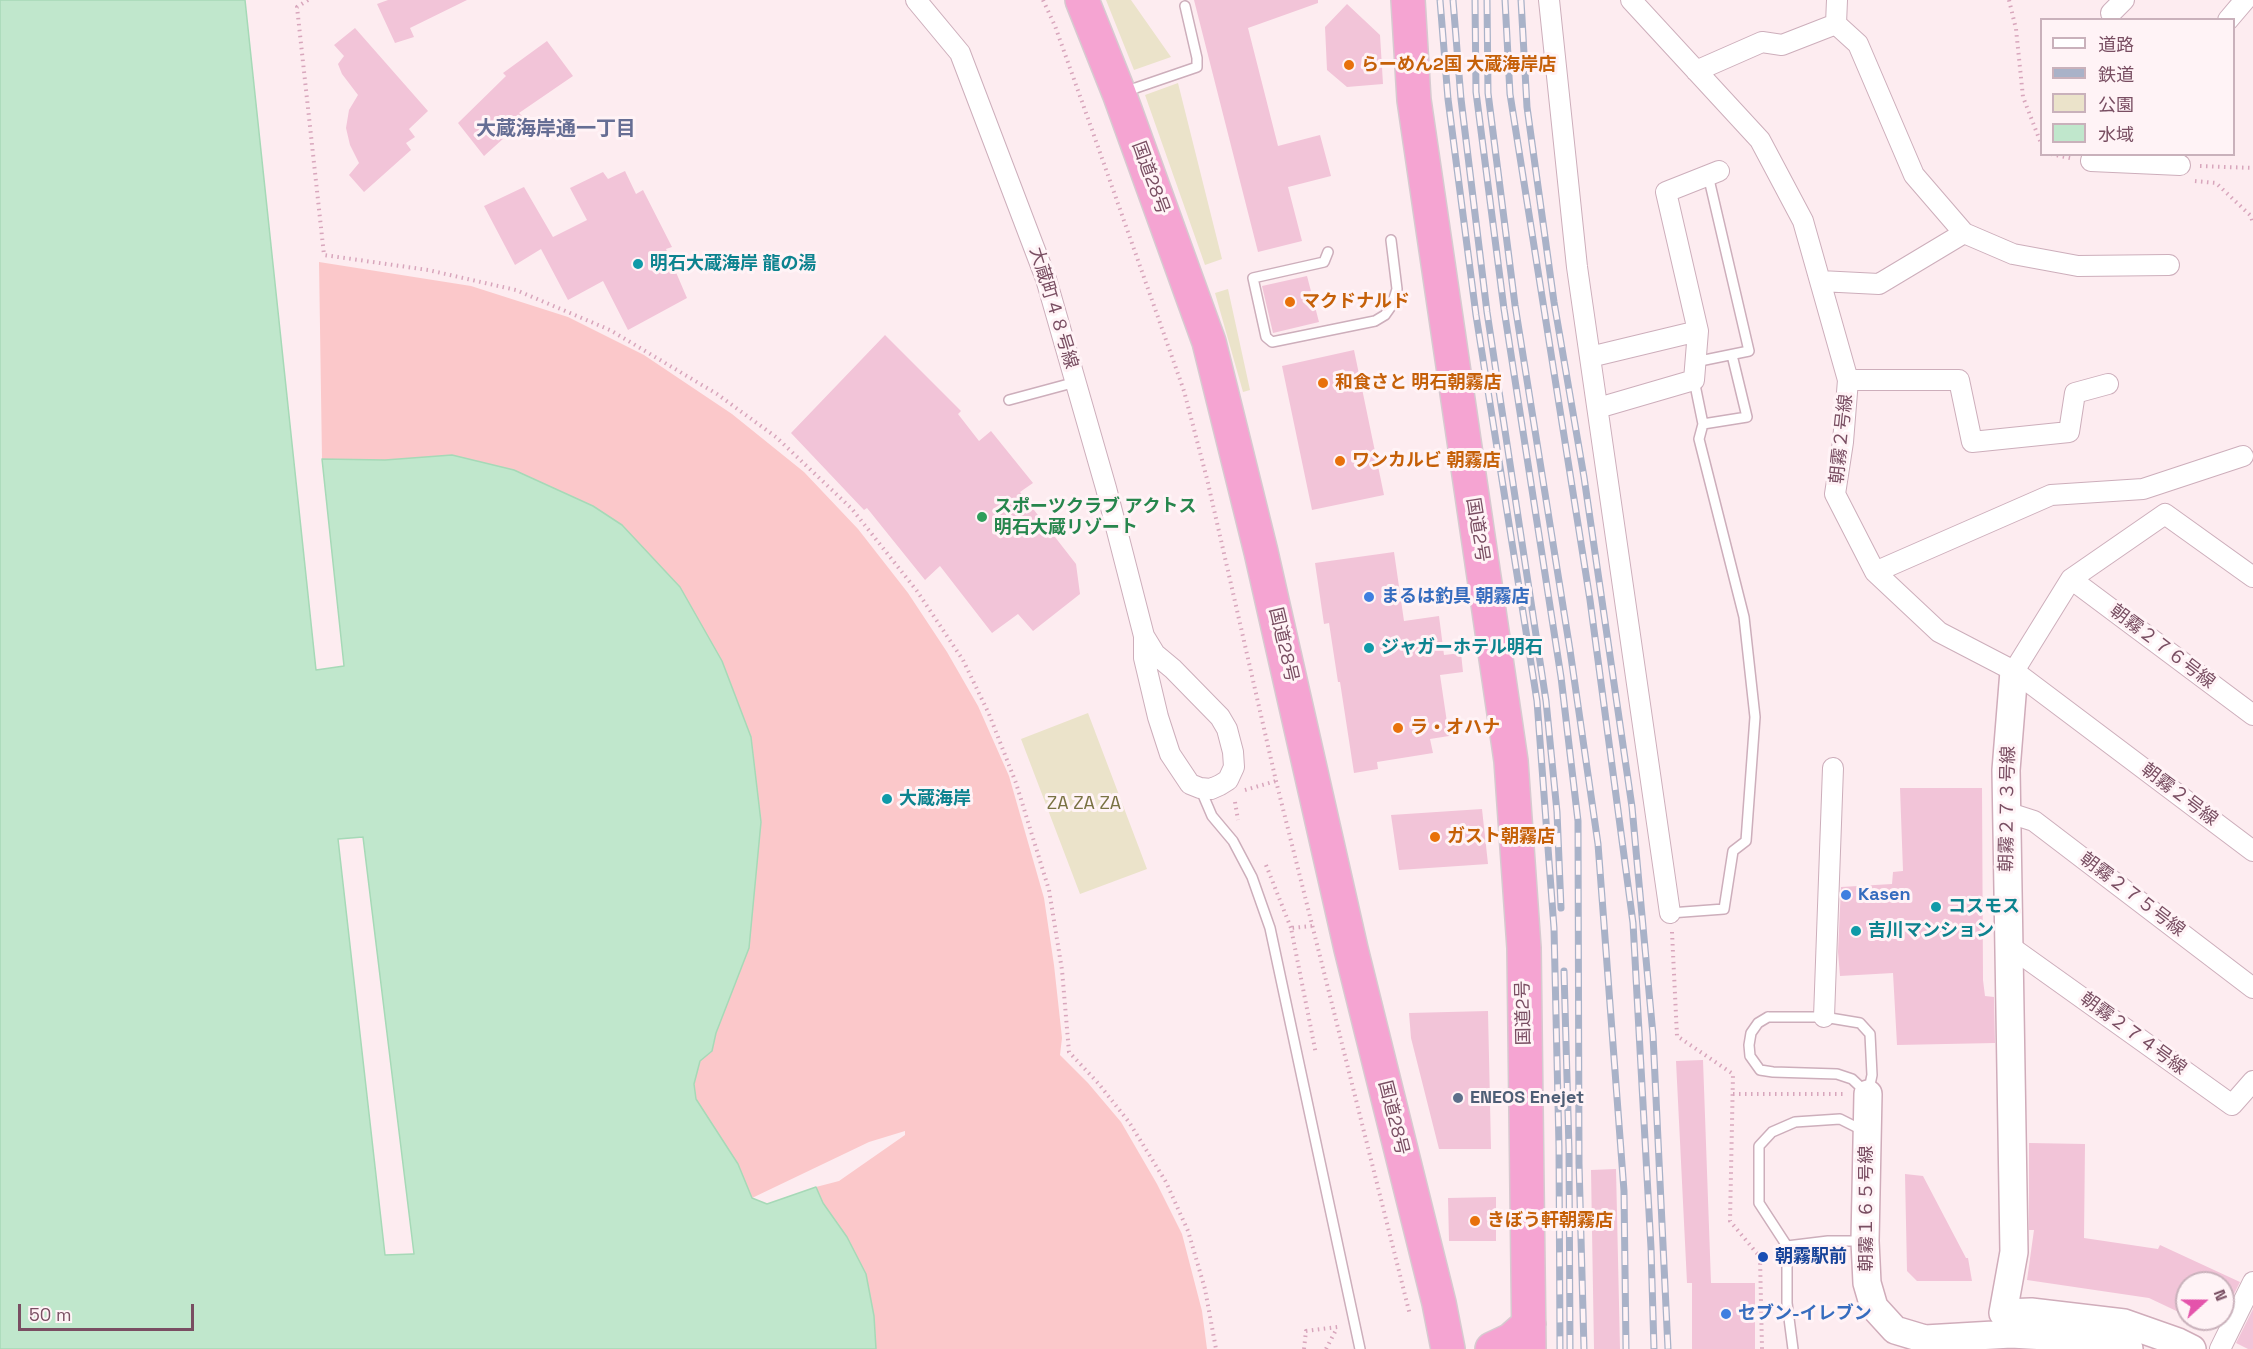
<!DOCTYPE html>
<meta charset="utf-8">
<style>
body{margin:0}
#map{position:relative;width:2253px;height:1349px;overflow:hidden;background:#fdecf0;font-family:"Space Grotesk","Noto Sans JP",sans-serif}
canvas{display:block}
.legend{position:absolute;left:2040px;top:18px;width:195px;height:138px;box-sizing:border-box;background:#fff3f6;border:2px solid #c9b1bb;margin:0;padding:8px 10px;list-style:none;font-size:18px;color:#794e62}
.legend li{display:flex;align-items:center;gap:12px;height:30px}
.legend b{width:30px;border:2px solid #c9b1bb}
.north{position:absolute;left:2175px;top:1271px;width:60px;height:60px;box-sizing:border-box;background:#fff3f6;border:2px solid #c9b1bb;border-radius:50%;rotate:69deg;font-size:16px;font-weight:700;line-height:24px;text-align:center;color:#794e62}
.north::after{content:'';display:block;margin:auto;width:21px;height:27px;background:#e454ab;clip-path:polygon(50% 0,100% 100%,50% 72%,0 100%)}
.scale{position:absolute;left:18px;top:1304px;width:176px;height:27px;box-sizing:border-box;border:3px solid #794e62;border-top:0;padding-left:8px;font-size:18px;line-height:21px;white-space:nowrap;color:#794e62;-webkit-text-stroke:4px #fff3f6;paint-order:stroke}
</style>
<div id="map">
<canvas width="2253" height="1349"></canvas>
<ul class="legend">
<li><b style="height:8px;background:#fff"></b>道路</li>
<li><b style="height:8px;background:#a9b2c8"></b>鉄道</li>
<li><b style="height:16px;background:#ebe3ca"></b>公園</li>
<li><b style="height:16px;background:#c0e7cc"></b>水域</li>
</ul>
<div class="north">N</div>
<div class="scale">50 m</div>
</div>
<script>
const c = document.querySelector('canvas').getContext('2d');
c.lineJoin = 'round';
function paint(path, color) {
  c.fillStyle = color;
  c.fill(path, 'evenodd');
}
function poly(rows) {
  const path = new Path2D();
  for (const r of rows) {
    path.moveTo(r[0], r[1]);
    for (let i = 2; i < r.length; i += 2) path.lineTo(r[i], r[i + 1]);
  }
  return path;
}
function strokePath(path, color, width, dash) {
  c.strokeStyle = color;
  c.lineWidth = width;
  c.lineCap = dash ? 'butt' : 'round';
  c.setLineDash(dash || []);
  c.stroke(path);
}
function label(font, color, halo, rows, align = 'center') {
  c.font = font + ' "Space Grotesk","Noto Sans JP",sans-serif';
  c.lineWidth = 6;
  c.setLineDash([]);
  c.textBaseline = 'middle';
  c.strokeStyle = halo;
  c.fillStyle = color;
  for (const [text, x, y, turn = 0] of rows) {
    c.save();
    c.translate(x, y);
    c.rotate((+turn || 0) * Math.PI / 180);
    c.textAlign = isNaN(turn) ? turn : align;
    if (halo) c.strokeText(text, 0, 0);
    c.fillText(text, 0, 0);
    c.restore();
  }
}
const green = poly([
 [1106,0,1131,0,1171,57,1134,70],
 [1178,83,1222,259,1205,265,1145,95],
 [1228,289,1250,390,1243,392,1215,293],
 [1088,713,1147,869,1080,894,1021,739]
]);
const sand = poly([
 [319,262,471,286,568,317,644,355,732,414,804,472,858,529,908,593,947,652,978,706,1009,776,1044,898,1054,965,1062,1038,1060,1055,1088,1083,1121,1122,1157,1184,1182,1234,1202,1311,1207,1349,876,1349,874,1316,847,1237,823,1203,816,1187,839,1181,905,1135,905,1131,869,1142,752,1198,738,1164,696,1099,694,1084,700,1061,712,1051,716,1033,749,948,761,822,751,737,593,506,514,470,385,460,322,459]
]);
const water = poly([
 [0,0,245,0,316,670,344,666,322,459,385,460,452,455,514,470,593,506,622,525,680,587,722,661,751,737,761,822,749,948,716,1033,712,1051,700,1061,694,1084,696,1099,738,1164,752,1198,767,1204,816,1187,823,1203,847,1237,866,1274,874,1316,876,1349,0,1349,0,0],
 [363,837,414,1254,413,1254,385,1255,338,839,363,837]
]);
const building = poly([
 [388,0,467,0,410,28,414,37,395,43,377,4],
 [1194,0,1318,0,1318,3,1248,28,1278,146,1320,135,1331,176,1288,187,1302,241,1258,252],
 [1347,4,1380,35,1383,84,1347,87,1327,70,1325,27],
 [355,28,428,111,409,129,415,137,406,143,411,150,364,192,349,175,359,163,350,145,346,128,349,110,358,95,342,74,338,64,344,56,334,45],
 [547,41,573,76,519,113,525,119,484,156,458,123,506,76,503,73],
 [625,171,636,194,643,190,672,247,666,249,687,298,628,330,603,281,568,300,541,249,515,265,484,206,524,187,553,237,587,220,570,188,603,172,608,179],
 [1307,276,1319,322,1273,333,1262,286],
 [885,335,961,411,958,414,979,441,991,431,1033,483,1020,492,1076,564,1080,594,1033,631,1018,614,992,633,940,566,925,580,867,508,864,510,791,433],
 [1354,350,1384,495,1312,510,1282,366],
 [1394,552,1404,621,1439,616,1444,655,1461,653,1463,672,1440,675,1449,736,1430,739,1433,753,1377,762,1378,769,1354,773,1340,682,1338,682,1329,623,1324,624,1315,563],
 [1900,788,1982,788,1983,980,1985,996,1994,997,1995,1043,1897,1045,1893,973,1840,976,1838,952,1841,887,1892,884,1893,872,1903,871],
 [1482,809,1488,864,1399,870,1391,815],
 [1488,1011,1491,1149,1439,1149,1411,1038,1409,1013],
 [1703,1060,1711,1283,1755,1283,1755,1349,1692,1349,1692,1283,1687,1283,1676,1061],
 [2029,1143,2085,1144,2084,1238,2158,1249,2160,1245,2240,1282,2223,1316,2223,1283,2187,1283,2187,1316,2149,1298,2027,1280,2034,1230,2029,1230],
 [1616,1169,1620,1349,1594,1349,1591,1170],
 [1905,1174,1923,1176,1966,1258,1968,1258,1972,1281,1917,1281,1907,1271],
 [1496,1197,1496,1241,1449,1241,1448,1198],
 [2253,1309,2253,1349,2248,1349,2236,1343]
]);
const path = poly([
 [308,0,297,7,324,255,428,270,516,290,610,330,717,394,776,437,852,509,917,591,963,660,989,714,1016,783,1049,890,1062,970,1069,1052,1098,1083,1129,1122,1166,1182,1188,1231,1205,1289,1216,1349],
 [1043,0,1055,26,1091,127,1184,391,1207,479,1276,781,1410,1315],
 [2009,0,2016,29,2023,97,2042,146],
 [2051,154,2070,158],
 [2200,166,2253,168],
 [2195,181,2216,183,2251,216,2253,224],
 [1245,790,1276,781],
 [1235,802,1238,820],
 [1266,865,1291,928],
 [1312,926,1291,928,1316,1054],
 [1672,932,1677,1036,1733,1074,1730,1221,1760,1257,1762,1349],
 [1733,1094,1843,1094],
 [1304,1349,1306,1331,1338,1327],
 [1326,1349,1337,1328]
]);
const lane = poly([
 [1124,92,1197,67,1197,58,1185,6],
 [1328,252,1324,262,1253,278,1266,337,1272,342,1375,321,1385,315,1392,305,1397,289,1391,240],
 [1695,362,1749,351,1708,175],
 [1009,400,1076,382],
 [1703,424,1747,417,1732,355],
 [1200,788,1212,816,1233,841,1252,877,1270,928,1360,1349],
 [1670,913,1724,909,1733,851,1746,841,1755,717,1744,617,1699,439,1703,424,1694,380],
 [1768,1017,1824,1017,1860,1023,1870,1034,1872,1075,1868,1094,1852,1079,1837,1074,1773,1072,1760,1070,1750,1056,1749,1045,1751,1033,1758,1023,1768,1017],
 [1787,1246,1828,1241,1863,1241],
 [1793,1349,1787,1303,1787,1246,1759,1203,1759,1146,1772,1132,1795,1122,1840,1119,1864,1131]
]);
const street = poly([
 [916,0,960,53,1046,279,1106,488,1144,636,1144,658,1158,717,1170,754,1190,784,1200,788,1211,789,1220,785,1228,780,1234,767,1233,752,1227,729,1220,717,1173,669,1155,654,1144,636],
 [1549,0,1577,267,1670,913],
 [1631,0,1760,140,1803,221,1848,380,1843,442,1835,494,1875,572,1939,632,2014,671,2253,851],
 [2111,13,2124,0],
 [2228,20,2245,0],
 [1696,71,1762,42,1782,45,1836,24,1837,0],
 [2093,154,2091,161,2180,165],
 [1964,233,2013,254,2078,266,2169,265],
 [1820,281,1879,284,1964,233,1914,175,1858,44,1836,24],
 [1590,357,1698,331,1666,192,1719,171],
 [1848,380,1959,380,1972,442,2069,432,2075,393,2108,384],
 [1598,408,1694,380,1698,331],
 [1875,572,2051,495,2143,489,2243,456],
 [2071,579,2253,715],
 [2014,671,2071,579,2165,514,2253,577],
 [2006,812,2034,821,2253,988],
 [2008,945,2232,1105,2253,1081],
 [1824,1017,1833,768],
 [2220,1349,2253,1282]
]);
const secondary = poly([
 [1868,1094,1865,1241,1867,1283,1874,1307,1895,1330,1925,1339,2011,1334,2064,1337,2129,1349],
 [2003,1313,2014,1252,2006,770,2014,671],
 [2003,1313,2031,1312,2124,1323,2178,1342,2192,1349]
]);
const highway = poly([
 [1082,0,1119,93,1209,342,1261,552,1351,949,1439,1303,1448,1349],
 [1408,0,1414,100,1511,761,1524,948,1529,1349],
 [1492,1349,1511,1340,1529,1324]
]);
const rail = poly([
 [1440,0,1448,99,1476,315,1537,701,1554,928,1559,1147,1560,1349],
 [1453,0,1461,99,1487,312,1546,701,1557,812,1561,908],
 [1475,0,1476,92,1504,309,1561,677,1578,821,1579,1163,1584,1349],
 [1487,0,1488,93,1515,305,1570,650,1598,844,1624,1191,1626,1349],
 [1505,0,1510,94,1590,600,1633,923,1651,1248,1654,1349],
 [1521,0,1527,107,1554,302,1584,477,1632,807,1653,1035,1668,1349],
 [1564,971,1569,1149,1570,1349]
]);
const markers = [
 [1349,65,6,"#e8710a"],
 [638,264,6,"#0f9aa8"],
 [1290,302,6,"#e8710a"],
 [1323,383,6,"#e8710a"],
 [1340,461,6,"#e8710a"],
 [982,517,6,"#2e9e5b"],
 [1369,597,6,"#3f7fe0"],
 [1369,648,6,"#0f9aa8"],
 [1398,728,6,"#e8710a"],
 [887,799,6,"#0f9aa8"],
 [1435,837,6,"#e8710a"],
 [1846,895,6,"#3f7fe0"],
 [1936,907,6,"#0f9aa8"],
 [1856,931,6,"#0f9aa8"],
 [1458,1098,6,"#5c6f8a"],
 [1475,1221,6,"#e8710a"],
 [1763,1257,6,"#1a4fb4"],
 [1726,1314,6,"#3f7fe0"]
];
const foodNames = [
 ["らーめん2国 大蔵海岸店",1361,65],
 ["マクドナルド",1302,302],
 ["和食さと 明石朝霧店",1335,383],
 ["ワンカルビ 朝霧店",1352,461],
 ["ラ・オハナ",1410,728],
 ["ガスト朝霧店",1447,837],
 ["きぼう軒朝霧店",1487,1221]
];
const streetNames = [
 ["国道28号",1150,178,70],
 ["大蔵町４８号線",1053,308,73],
 ["朝霧２号線",1842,439,-84],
 ["国道2号",1477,530,81],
 ["国道28号",1283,645,77],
 ["朝霧２７６号線",2162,647,37],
 ["朝霧２号線",2179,795,37],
 ["朝霧２７３号線",2008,809,-89],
 ["朝霧２７５号線",2132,895,37],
 ["国道2号",1524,1013,-91],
 ["朝霧２７４号線",2133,1034,36],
 ["国道28号",1393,1118,76],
 ["朝霧１６５号線",1867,1209,-90]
];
const cultureNames = [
 ["明石大蔵海岸 龍の湯",650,264],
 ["ジャガーホテル明石",1381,648],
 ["大蔵海岸",899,799],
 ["コスモス",1948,907],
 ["吉川マンション",1868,931]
];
const leisureNames = [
 ["スポーツクラブ アクトス",994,507],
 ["明石大蔵リゾート",994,528]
];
const shopNames = [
 ["まるは釣具 朝霧店",1381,597],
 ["Kasen",1858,895],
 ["セブン-イレブン",1738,1314]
];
const parkNames = [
 ["ZA ZA ZA",1084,804]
];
const serviceNames = [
 ["ENEOS Enejet",1470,1098]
];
const transitNames = [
 ["朝霧駅前",1775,1257]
];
const neighbourhoodNames = [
 ["大蔵海岸通一丁目",556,130]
];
paint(green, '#ebe3ca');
paint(sand, '#fbc8ca');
paint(water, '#c0e7cc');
strokePath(water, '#a6d9b7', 1.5);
paint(building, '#f2c4d8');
strokePath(lane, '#cdaebb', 12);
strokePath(street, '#cdaebb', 22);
strokePath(secondary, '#d0acba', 30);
strokePath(highway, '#d7cad0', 36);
strokePath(path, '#d8a6bc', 4, [1.5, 4.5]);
strokePath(lane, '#fff', 9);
strokePath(street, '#fff', 20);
strokePath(secondary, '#fff', 27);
strokePath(highway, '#f5a4d2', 33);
strokePath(rail, '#a9b2c8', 7);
strokePath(rail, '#fff3f6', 4.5, [14]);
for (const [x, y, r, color] of markers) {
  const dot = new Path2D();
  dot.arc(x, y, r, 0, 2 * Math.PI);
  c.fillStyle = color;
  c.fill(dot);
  strokePath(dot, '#fff3f6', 2);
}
label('bold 18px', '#c56008', '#fff3f6', foodNames, 'left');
label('18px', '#794e62', '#fff3f6', streetNames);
label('bold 18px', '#0d838f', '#fff3f6', cultureNames, 'left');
label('bold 18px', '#27864d', '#fff3f6', leisureNames, 'left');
label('bold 18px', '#366cbe', '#fff3f6', shopNames, 'left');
label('18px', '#797242', '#fff3f6', parkNames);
label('bold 18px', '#4e5e75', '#fff3f6', serviceNames, 'left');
label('bold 18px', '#164399', '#fff3f6', transitNames, 'left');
label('bold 20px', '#666e94', '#fff3f6', neighbourhoodNames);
</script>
